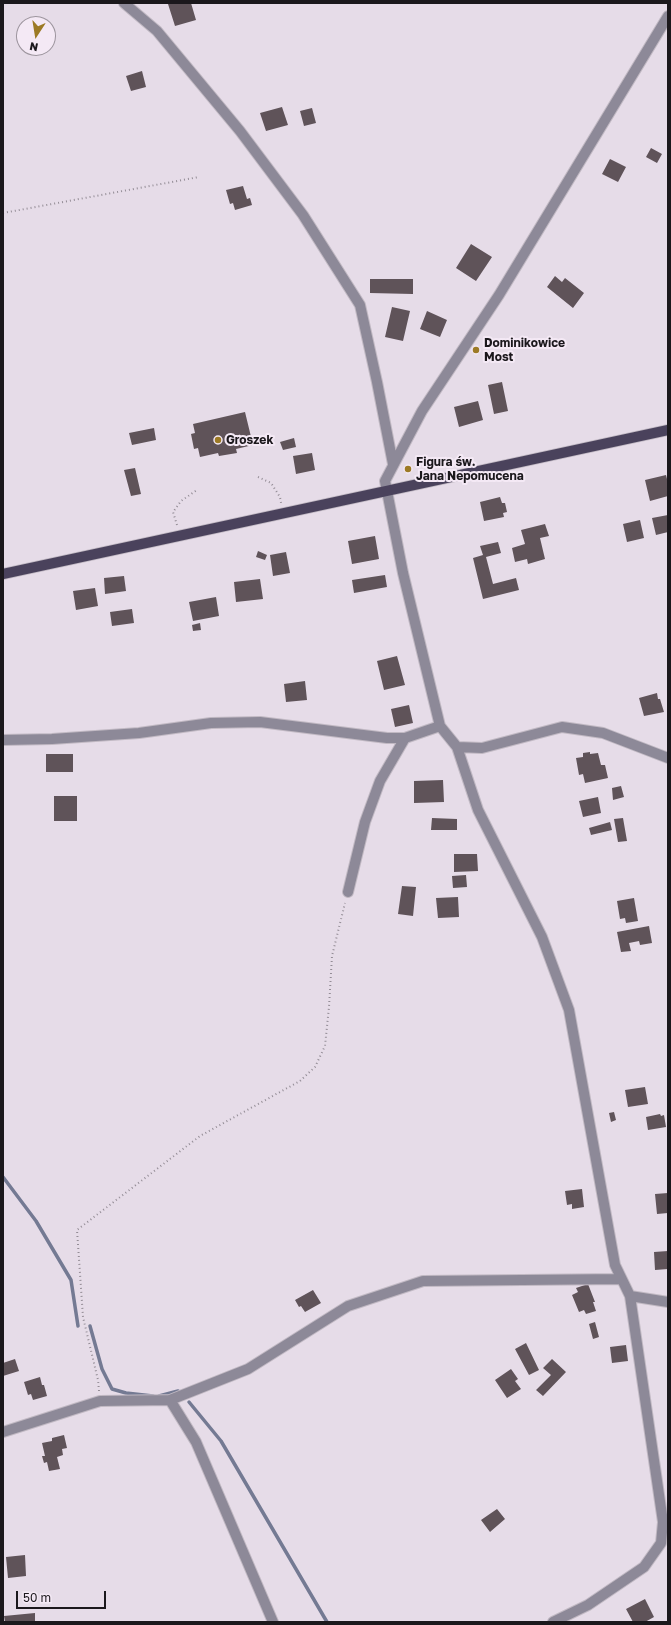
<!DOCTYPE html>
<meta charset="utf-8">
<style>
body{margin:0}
#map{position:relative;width:671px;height:1625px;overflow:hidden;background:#e6dce8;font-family:"Golos Text",sans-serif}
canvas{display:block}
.frame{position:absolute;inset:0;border:4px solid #1b181c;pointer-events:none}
.north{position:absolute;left:16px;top:16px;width:40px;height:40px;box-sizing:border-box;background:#f4e9f5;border:1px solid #9d959e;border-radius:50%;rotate:192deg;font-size:11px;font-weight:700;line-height:16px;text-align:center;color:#1b181c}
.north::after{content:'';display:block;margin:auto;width:14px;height:18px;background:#9c7a25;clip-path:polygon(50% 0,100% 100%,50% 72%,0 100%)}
.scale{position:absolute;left:16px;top:1591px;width:90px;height:18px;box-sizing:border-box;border:2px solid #1b181c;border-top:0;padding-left:5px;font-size:12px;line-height:14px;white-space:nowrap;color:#1b181c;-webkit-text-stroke:3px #f4e9f5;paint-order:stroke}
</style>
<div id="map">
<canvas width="671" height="1625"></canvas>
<div class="frame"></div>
<div class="north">N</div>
<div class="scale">50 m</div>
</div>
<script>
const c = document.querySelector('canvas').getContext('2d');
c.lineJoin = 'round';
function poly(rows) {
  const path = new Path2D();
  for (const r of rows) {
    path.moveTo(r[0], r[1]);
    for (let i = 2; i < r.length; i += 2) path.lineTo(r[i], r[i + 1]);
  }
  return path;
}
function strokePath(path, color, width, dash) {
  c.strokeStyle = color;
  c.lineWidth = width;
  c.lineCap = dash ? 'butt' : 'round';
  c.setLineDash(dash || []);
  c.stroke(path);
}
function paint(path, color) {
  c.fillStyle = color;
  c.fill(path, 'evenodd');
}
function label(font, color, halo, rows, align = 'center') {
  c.font = font + ' "Golos Text",sans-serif';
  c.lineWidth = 4;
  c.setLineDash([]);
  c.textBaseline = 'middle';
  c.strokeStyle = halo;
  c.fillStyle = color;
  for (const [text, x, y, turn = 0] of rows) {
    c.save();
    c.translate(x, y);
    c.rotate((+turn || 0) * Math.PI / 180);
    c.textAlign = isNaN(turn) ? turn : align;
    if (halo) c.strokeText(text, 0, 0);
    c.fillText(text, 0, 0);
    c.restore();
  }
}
const stream = poly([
 [3,1177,36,1221,71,1280,78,1326],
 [90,1326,102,1369,112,1389,126,1393,153,1396],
 [159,1396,178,1391],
 [189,1402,221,1441,327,1622]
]);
const building = poly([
 [170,3,191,3,196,20,175,26,168,4],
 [142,71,146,87,131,91,126,76],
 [282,107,288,125,266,131,260,113],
 [312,108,316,123,304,126,300,111],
 [651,148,662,154,657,163,646,157],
 [610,159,626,167,618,182,602,174],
 [243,186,247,199,250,198,252,205,235,210,233,203,230,204,226,190],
 [471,244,492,257,476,281,456,268],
 [555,276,562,282,565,278,584,293,573,308,547,287],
 [370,279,413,279,413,294,370,293],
 [392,307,410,311,403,341,385,337],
 [427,311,447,320,440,337,420,329],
 [502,382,508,411,494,414,488,385],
 [478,401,483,420,459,427,454,407],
 [245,412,253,445,236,449,237,453,219,456,218,453,200,457,198,448,194,449,191,434,195,433,193,424],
 [154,428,156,440,132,445,129,433],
 [294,438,296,447,283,450,280,442],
 [312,453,315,470,296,474,293,456],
 [135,468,141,494,131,496,124,470],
 [666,475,668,483,668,496,650,501,645,480],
 [500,497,502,503,505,503,507,512,503,513,504,517,484,521,480,502],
 [668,515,668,532,656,535,652,518],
 [640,520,644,538,627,542,623,524],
 [545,524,549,536,540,538,545,559,528,564,527,559,515,562,512,548,525,544,521,530],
 [375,536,379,559,352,564,348,541],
 [498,542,501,553,486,557,493,584,516,578,519,590,483,599,473,558,483,555,480,546],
 [258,551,267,555,265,560,256,557],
 [286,552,290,573,273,576,270,555],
 [385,575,387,587,354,593,352,580],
 [124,576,126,591,105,594,104,578],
 [260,579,263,599,236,602,234,582],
 [95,588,98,606,76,610,73,591],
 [216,597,219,616,193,621,189,602],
 [132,609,134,623,112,626,110,612],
 [200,623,201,630,193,631,192,625],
 [397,656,405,685,384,690,377,661],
 [305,681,307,700,286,702,284,684],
 [657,693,658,699,660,699,664,712,644,716,639,698],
 [409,705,413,723,395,727,391,709],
 [590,752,590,754,598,753,601,765,605,765,608,778,585,783,583,774,579,775,576,758,583,757,583,753],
 [46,754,73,754,73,772,46,772],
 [443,780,444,802,414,803,414,781],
 [621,786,624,797,613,800,612,788],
 [54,796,77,796,77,821,54,821],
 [598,797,601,813,583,817,579,801],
 [432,818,457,819,457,830,431,830],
 [623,818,627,841,618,842,614,819],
 [610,822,612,830,591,835,589,828],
 [454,854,477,854,478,871,454,872],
 [466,875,467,887,453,888,452,876],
 [402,886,416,887,413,916,398,914],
 [458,897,459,917,438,918,436,898],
 [634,898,638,921,626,923,625,918,620,919,617,901],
 [649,926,652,943,640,945,639,941,629,943,631,951,621,952,617,932],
 [645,1087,648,1104,628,1107,625,1090],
 [614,1112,616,1120,611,1122,609,1113],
 [660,1114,661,1116,664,1115,666,1127,648,1130,646,1117],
 [582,1189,584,1207,572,1209,572,1204,567,1205,565,1191],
 [668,1193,668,1213,657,1214,655,1194],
 [668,1251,668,1269,655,1270,654,1252],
 [588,1284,595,1302,593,1302,596,1311,586,1314,584,1310,579,1312,572,1295,578,1292,576,1288],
 [313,1290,321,1303,305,1312,301,1306,299,1307,295,1300],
 [595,1322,599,1337,593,1339,589,1324],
 [526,1343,539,1370,529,1375,515,1349],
 [626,1345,628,1361,612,1363,610,1347],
 [15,1359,19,1371,3,1376,3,1363],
 [552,1359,566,1372,543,1396,536,1390,551,1375,543,1368],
 [511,1369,518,1379,515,1381,521,1389,507,1398,495,1380],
 [40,1377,42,1385,44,1385,47,1396,33,1400,31,1394,28,1395,24,1382],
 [64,1435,67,1448,62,1449,63,1455,57,1457,60,1469,49,1471,47,1462,44,1463,42,1456,45,1456,42,1443,52,1441,52,1438],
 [497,1509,505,1519,490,1532,481,1520],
 [25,1555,26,1576,8,1578,6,1557],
 [645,1599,654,1617,645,1622,633,1622,626,1609],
 [35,1613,35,1622,5,1622,4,1616]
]);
const path = poly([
 [3,213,199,177],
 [258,477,271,483,280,497,281,503],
 [177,525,173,512,181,501,197,490],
 [99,1391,98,1380,83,1317,77,1230,200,1136,300,1081,315,1067,325,1046,329,1007,332,956,345,903]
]);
const minor = poly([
 [124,3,157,31,240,131,303,215,360,305,377,382,393,464],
 [3,740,52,739,139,733,211,723,260,722,387,738,405,738,440,726],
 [457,747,482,748,562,727,603,733,668,758],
 [348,892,365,822,380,781,405,738],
 [630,1296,668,1302],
 [170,1400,196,1442,273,1622],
 [3,1432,100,1401,170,1400,248,1369,348,1306,423,1281,621,1279],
 [553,1622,588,1605,644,1567,661,1543,663,1522,630,1296,615,1265,569,1010,542,937,478,810,457,747,440,726,403,573,385,481,422,411,499,295,668,16]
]);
const major = poly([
 [3,574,668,430]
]);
const markers = [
 [476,350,4,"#9c7a25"],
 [218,440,4,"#9c7a25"],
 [408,469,4,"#9c7a25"]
];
const poiNames = [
 ["Dominikowice",484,343],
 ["Most",484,357],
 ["Groszek",226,440],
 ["Figura św.",416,462],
 ["Jana Nepomucena",416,476]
];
strokePath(stream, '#747a93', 3.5);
paint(building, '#5f5359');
strokePath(minor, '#c1b9c3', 12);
strokePath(major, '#c1b9c3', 12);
strokePath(path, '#948d96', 2, [1, 3]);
strokePath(minor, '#8d8998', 10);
strokePath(major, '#4a425c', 10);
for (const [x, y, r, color] of markers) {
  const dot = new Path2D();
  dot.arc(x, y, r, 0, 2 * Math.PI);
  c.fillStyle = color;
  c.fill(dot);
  strokePath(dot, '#f4e9f5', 1.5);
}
label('bold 12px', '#1b181c', '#f4e9f5', poiNames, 'left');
</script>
